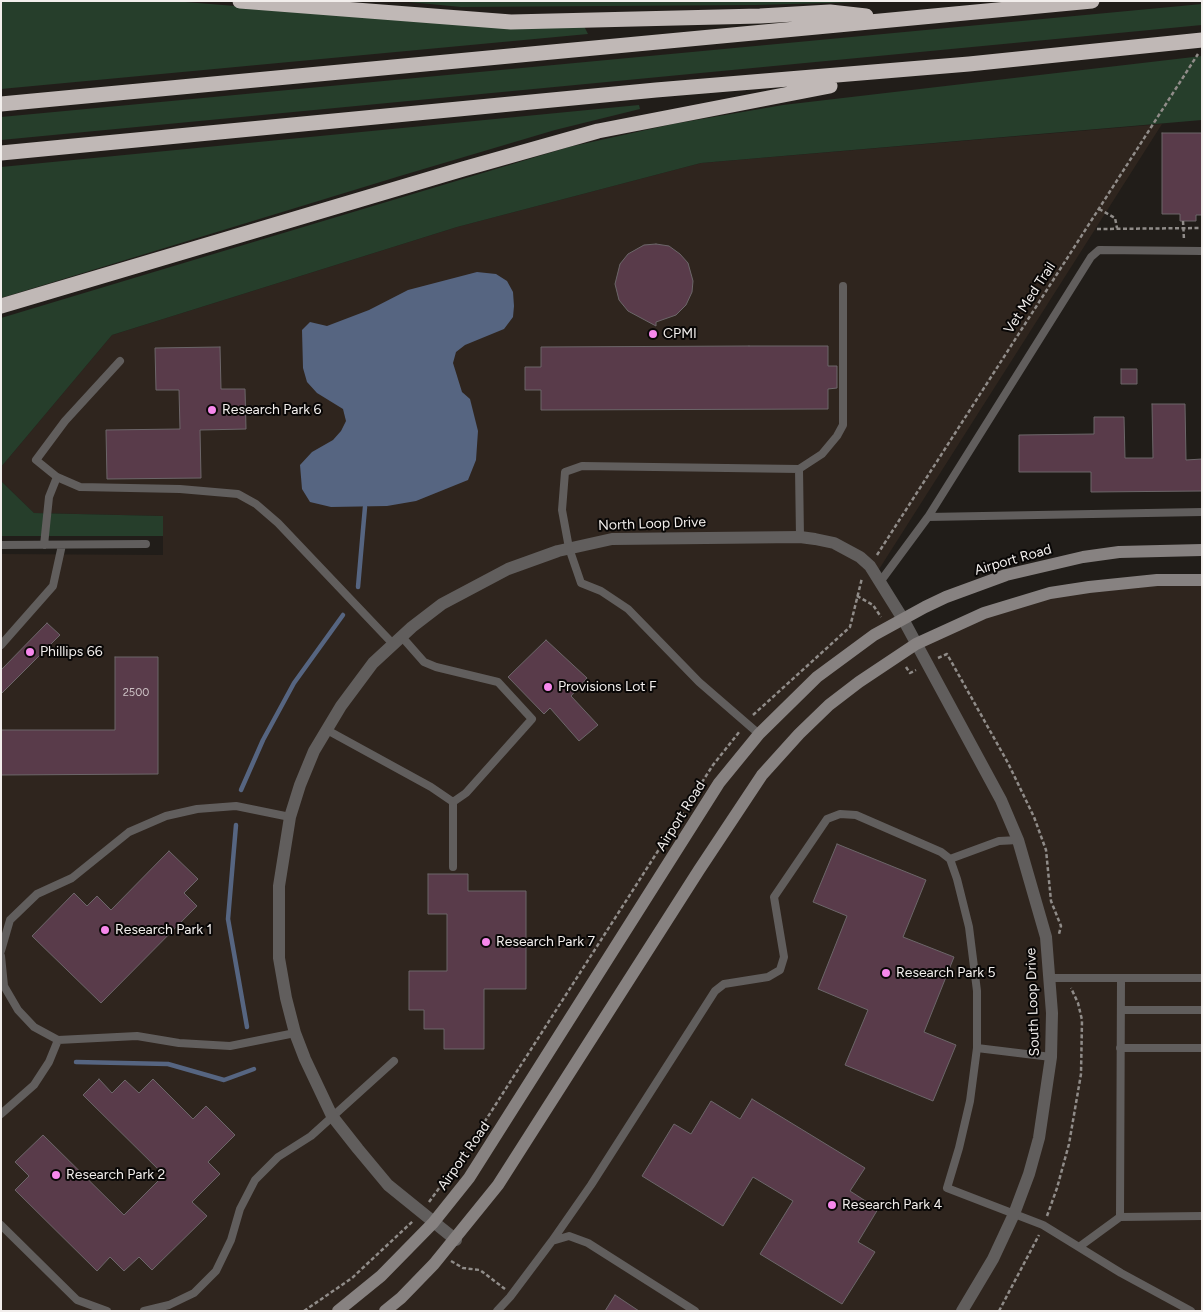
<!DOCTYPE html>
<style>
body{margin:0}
#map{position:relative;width:1203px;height:1312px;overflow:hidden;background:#211d19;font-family:Figtree,sans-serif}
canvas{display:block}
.frame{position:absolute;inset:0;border:2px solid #f2eeec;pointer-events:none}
</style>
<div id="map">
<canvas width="1203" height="1312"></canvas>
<div class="frame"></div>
</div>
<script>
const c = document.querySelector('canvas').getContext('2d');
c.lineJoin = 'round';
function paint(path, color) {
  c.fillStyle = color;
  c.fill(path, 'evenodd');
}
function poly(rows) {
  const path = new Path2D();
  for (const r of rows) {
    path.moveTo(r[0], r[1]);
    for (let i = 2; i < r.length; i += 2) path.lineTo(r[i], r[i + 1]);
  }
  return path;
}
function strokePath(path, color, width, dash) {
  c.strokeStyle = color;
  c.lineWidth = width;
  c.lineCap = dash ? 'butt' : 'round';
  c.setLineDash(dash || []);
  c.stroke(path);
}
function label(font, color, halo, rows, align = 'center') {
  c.font = font + ' Figtree,sans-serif';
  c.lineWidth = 4;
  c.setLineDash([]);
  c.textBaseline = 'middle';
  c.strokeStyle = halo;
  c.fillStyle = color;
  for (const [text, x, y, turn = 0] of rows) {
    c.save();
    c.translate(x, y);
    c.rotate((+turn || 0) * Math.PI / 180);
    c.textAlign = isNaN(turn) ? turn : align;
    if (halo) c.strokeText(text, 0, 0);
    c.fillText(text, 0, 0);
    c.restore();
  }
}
const built = poly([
 [1162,124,876,574,918,644,1050,594,1202,582,1202,1311,1,1311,1,554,163,555,163,516,34,513,1,481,1,467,112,335,457,227,701,163]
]);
const green = poly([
 [1,1,173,1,397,19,584,26,588,34,1,89],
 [398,1,899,1,755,5,461,7],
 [1202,4,1202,25,1,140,1,117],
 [1202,56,1202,120,701,163,457,227,112,335,1,467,1,318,569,147,673,124,783,105],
 [639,105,640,109,555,130,400,176,1,298,1,167],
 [1,481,34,513,163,516,163,536,1,536]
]);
const water = poly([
 [477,272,496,274,507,281,513,292,514,306,513,317,504,329,465,345,456,352,453,363,462,392,470,399,478,431,476,460,468,480,416,501,387,506,331,507,310,502,302,489,300,465,312,452,333,440,341,431,346,421,343,409,317,393,307,382,303,368,302,330,310,322,327,326,369,310,408,290]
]);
const stream = poly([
 [358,587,365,507],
 [241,790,263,740,294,683,343,615],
 [236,825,228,919,247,1027],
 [76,1062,168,1064,224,1080,254,1069]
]);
const building = poly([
 [1162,133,1202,133,1202,215,1196,215,1196,221,1180,221,1180,214,1162,214,1162,133],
 [656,244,669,246,680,254,688,263,693,281,692,292,686,305,676,315,656,322,656,326,628,311,619,300,615,284,620,264,628,254,644,245,656,244],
 [749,346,828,346,828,366,837,366,837,388,828,389,828,409,541,410,541,390,525,390,525,367,541,367,541,347,749,346],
 [220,347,221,389,245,389,246,429,200,430,201,478,107,479,106,430,180,429,179,390,156,390,155,348,220,347],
 [1121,369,1137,369,1137,384,1121,384,1121,369],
 [1152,404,1185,404,1186,460,1202,459,1202,491,1091,492,1091,472,1019,472,1019,435,1094,434,1094,417,1124,417,1125,458,1153,458,1152,404],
 [47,623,60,635,1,694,1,670,47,623],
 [546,640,587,678,571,696,598,725,579,741,550,708,544,714,508,677,546,640],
 [115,657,158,657,158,774,1,775,1,730,115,730,115,657],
 [837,844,926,880,903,937,954,957,924,1032,956,1045,933,1101,845,1065,868,1010,818,989,847,916,813,902,837,844],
 [169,851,198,879,184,893,197,906,101,1003,32,936,74,893,87,906,97,896,111,910,169,851],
 [428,874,468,874,468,891,526,891,526,989,484,989,484,1049,444,1049,444,1029,424,1029,424,1010,409,1010,409,971,447,971,447,914,428,914,428,874],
 [99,1079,112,1093,125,1080,139,1093,153,1079,193,1119,206,1106,235,1135,208,1162,220,1174,192,1202,207,1216,152,1270,139,1257,124,1271,110,1257,97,1271,15,1190,29,1176,15,1162,43,1135,124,1215,164,1175,83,1095,99,1079],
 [752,1099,865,1168,850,1191,878,1209,858,1242,875,1252,842,1304,760,1254,793,1201,753,1177,723,1226,642,1176,674,1124,691,1134,711,1101,740,1119,752,1099],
 [615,1295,639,1311,605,1311,615,1295]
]);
const path = poly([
 [1099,209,1115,218,1117,228],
 [1183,221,1184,240],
 [1097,229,1202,228],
 [877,555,1198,54],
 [857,596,873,605,881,617],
 [938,658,947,654,1008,763,1034,817,1046,850,1051,901,1061,926,1059,934],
 [906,667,910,673,916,670],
 [753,715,850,627,862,578],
 [429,1202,464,1154,713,765,740,731],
 [1047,1216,1057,1188,1069,1144,1081,1074,1082,1020,1078,1003,1071,988],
 [451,1261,463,1268,480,1270,505,1289],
 [304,1311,352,1278,413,1221],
 [999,1311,1039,1235]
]);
const service = poly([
 [120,361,65,421,36,460,57,477,80,487,180,489,238,494,256,504,278,523,394,645],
 [799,469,822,454,837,436,843,425,843,286],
 [928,517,1091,257,1099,250,1202,251],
 [1,545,146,544],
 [44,545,49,497,57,477],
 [880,582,928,517,1202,512],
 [402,637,424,662,436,667,498,682,532,719,466,793,453,802],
 [1,645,53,586,62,545],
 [327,730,431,787,453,802,453,867],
 [759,734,699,682,628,609,601,591,581,583,569,548,562,510,565,472,582,466,799,469,800,537],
 [950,859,999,841,1018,840],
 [1,951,10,920,37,894,72,878,129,832,166,816,197,809,236,806,290,817],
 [1,956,4,986,18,1010,34,1027,58,1040,137,1036,179,1043,230,1046,295,1033],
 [1050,978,1202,978],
 [1121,1010,1202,1010],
 [977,1048,1051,1057],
 [1120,1048,1202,1048],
 [1,1114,34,1085,49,1062,58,1040],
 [1120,1217,1121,978],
 [1,1225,77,1300,107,1311],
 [552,1241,591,1185,715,991,724,984,768,977,780,970,784,957,774,897,827,819,840,814,856,815,941,852,950,859,957,879,969,927,977,991,977,1048,970,1101,959,1148,947,1188,1043,1225,1121,1273,1191,1311],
 [1079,1247,1120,1217,1202,1216],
 [144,1311,169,1305,194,1293,216,1271,231,1240,240,1209,255,1180,278,1157,311,1136,394,1061],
 [497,1311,510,1297,552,1241,569,1236,588,1243,695,1311]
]);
const minor = poly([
 [456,1240,388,1185,358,1149,332,1116,305,1059,295,1033,286,998,279,958,279,886,290,817,300,785,314,751,341,706,373,663,412,627,442,604,508,569,558,551,612,539,800,537,815,539,834,543,860,557,870,566,903,619,1001,800,1018,840,1046,937,1052,1013,1051,1057,1039,1138,1029,1174,1014,1214,993,1259,962,1311]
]);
const secondary = poly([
 [338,1311,381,1276,433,1223,469,1178,719,783,759,734,817,677,874,635,925,607,946,597,1006,575,1083,557,1119,552,1202,550],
 [385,1311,401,1298,434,1264,498,1185,699,870,762,775,799,734,829,705,859,682,916,644,984,613,1050,593,1089,587,1157,580,1202,580]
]);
const motorway = poly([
 [240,1,511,22,760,16,830,12,866,16],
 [1,104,1092,1],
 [1,153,656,90,969,64,1202,40],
 [1,306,463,169,598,131,830,86]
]);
const markers = [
 [653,334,5,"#f788ec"],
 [212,410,5,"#f788ec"],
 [30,652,5,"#f788ec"],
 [548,687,5,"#f788ec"],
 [105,930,5,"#f788ec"],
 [486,942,5,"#f788ec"],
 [886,973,5,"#f788ec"],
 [56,1175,5,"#f788ec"],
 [832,1205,5,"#f788ec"]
];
const numberNames = [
 ["2500",136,693]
];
const streetNames = [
 ["Vet Med Trail",1030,298,-57],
 ["North Loop Drive",652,524,-2],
 ["Airport Road",1013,560,-16],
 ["Airport Road",681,816,-58],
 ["South Loop Drive",1033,1002,-92],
 ["Airport Road",464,1156,-55]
];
const poiNames = [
 ["CPMI",663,334],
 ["Research Park 6",222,410],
 ["Phillips 66",40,652],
 ["Provisions Lot F",558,687],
 ["Research Park 1",115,930],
 ["Research Park 7",496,942],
 ["Research Park 5",896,973],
 ["Research Park 2",66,1175],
 ["Research Park 4",842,1205]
];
paint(built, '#2f251e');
paint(green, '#263e2b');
paint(water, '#566581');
strokePath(stream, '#566581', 4.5);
paint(building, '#593b4a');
strokePath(building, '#6c6669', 1);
strokePath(path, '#908c89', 2.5, [4, 2.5]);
strokePath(service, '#615e5d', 8);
strokePath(minor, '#615e5d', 12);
strokePath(secondary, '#878281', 12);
strokePath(motorway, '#c0b8b6', 15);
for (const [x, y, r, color] of markers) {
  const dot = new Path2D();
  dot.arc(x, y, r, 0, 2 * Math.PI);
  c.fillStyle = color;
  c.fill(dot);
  strokePath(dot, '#090706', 2);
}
label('11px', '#ccc1c4', null, numberNames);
label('14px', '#f2eeec', '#090706', streetNames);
label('14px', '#f2eeec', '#090706', poiNames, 'left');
</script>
